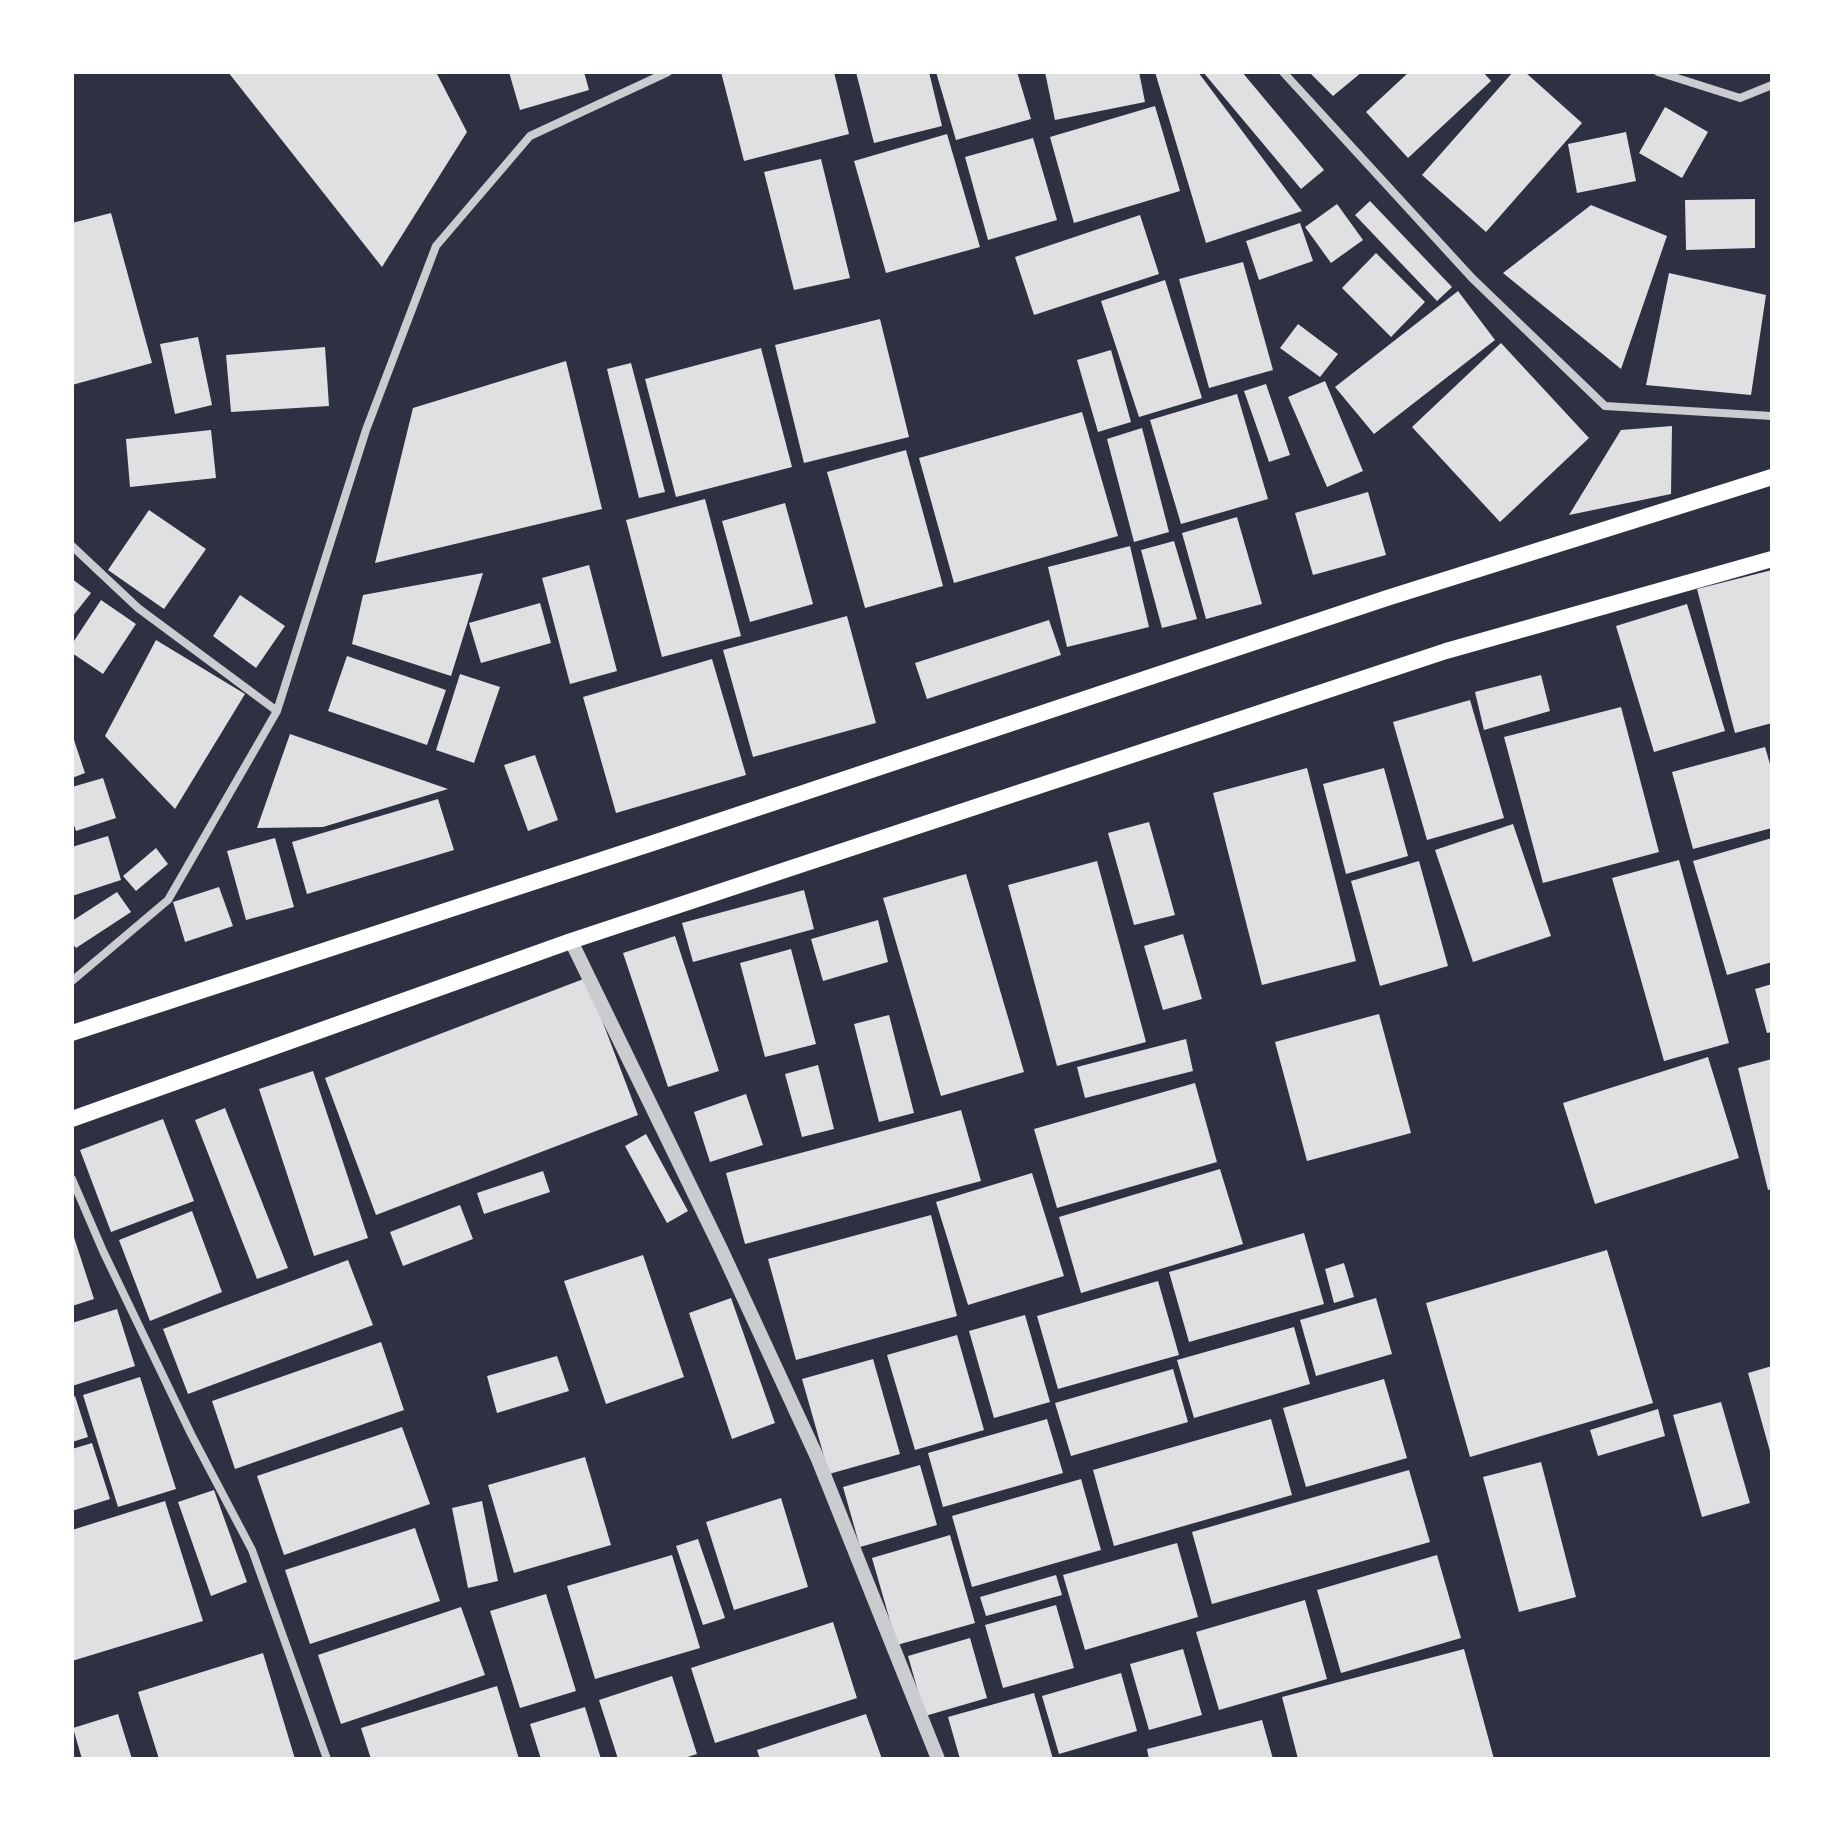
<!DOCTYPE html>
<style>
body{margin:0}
#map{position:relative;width:1844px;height:1831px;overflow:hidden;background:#2d3142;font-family:Overpass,sans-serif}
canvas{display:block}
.frame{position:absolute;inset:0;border:74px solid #fff;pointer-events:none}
</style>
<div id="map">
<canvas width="1844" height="1831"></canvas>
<div class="frame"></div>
</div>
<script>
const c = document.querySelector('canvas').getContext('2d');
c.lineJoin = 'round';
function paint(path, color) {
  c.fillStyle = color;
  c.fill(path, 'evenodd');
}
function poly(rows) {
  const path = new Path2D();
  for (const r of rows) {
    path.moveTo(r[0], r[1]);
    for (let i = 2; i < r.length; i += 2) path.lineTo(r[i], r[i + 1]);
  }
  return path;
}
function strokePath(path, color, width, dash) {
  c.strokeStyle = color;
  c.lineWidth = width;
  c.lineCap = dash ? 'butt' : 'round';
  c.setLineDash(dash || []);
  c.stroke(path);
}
const building = poly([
 [228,72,436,72,467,132,382,267],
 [509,72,584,72,589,90,520,110],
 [721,72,834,72,849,134,744,161],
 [856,72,929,72,942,126,874,143],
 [936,72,1017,72,1031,119,956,140],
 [1045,72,1139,72,1145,102,1055,120],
 [1155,72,1198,72,1302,211,1206,243],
 [1203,72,1242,72,1324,170,1301,189],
 [1309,72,1362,72,1333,96],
 [1409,72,1483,72,1491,81,1408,158,1366,112],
 [1513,72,1525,72,1582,123,1486,232,1422,175],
 [1155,106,1180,191,1074,223,1050,137],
 [1665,107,1708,132,1682,178,1639,153],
 [1626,132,1636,181,1577,193,1568,144],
 [947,134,980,247,886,273,854,161],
 [1033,138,1057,220,988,240,965,157],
 [821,159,850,278,794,290,764,172],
 [1755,199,1755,248,1686,250,1685,200],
 [1370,201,1452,287,1437,301,1355,215],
 [1337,204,1363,240,1331,263,1305,227],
 [1591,205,1667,236,1621,369,1503,273],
 [111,213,152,363,72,385,72,223],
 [1140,215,1159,274,1034,315,1015,257],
 [1300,223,1313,261,1259,280,1246,241],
 [1376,253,1425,302,1391,337,1342,288],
 [1243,262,1273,370,1209,388,1179,279],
 [1669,273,1766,295,1751,395,1646,385],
 [1165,280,1202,398,1139,417,1101,301],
 [1458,291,1495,340,1374,434,1335,387],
 [880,319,909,437,804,463,775,345],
 [1298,324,1338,354,1320,377,1280,348],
 [198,337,212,405,175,414,160,344],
 [1501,343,1589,438,1500,522,1412,427],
 [325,347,329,406,231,412,226,355],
 [761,348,792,467,676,497,645,379],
 [1111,350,1131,422,1098,432,1077,360],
 [566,361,602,509,375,563,413,408],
 [631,363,665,492,639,498,607,369],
 [1325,381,1363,471,1327,487,1288,397],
 [1266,384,1290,455,1269,462,1244,391],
 [1237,394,1268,499,1181,524,1150,420],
 [1082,412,1118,536,954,583,919,458],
 [1672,426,1671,494,1569,515,1621,430],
 [1142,428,1169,532,1134,542,1107,439],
 [211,430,216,478,130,487,126,439],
 [906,450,943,586,865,608,827,472],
 [1368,492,1386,555,1313,575,1295,513],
 [705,499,741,636,662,657,626,520],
 [785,503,813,604,750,622,722,521],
 [149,510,206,549,164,609,108,570],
 [1237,517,1262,604,1206,619,1182,533],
 [1174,541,1197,619,1162,628,1141,550],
 [1130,546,1149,627,1067,647,1048,567],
 [589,565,617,671,570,684,542,578],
 [1772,570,1772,723,1735,733,1697,589],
 [483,573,451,676,352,644,363,595],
 [72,579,91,593,72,617],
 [240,595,285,626,256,668,213,636],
 [101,600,136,624,103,674,72,653,72,644],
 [540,603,551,643,481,663,469,623],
 [1687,604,1725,731,1654,752,1616,626],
 [847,616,876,723,753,757,723,650],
 [1049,620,1061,655,927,699,915,663],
 [156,640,245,694,175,809,105,736],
 [347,656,446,690,427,745,328,711],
 [712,659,746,775,616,813,583,697],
 [460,674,500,687,474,763,436,750],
 [1541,675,1550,711,1484,730,1475,692],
 [1470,700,1504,818,1427,840,1393,722],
 [1621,707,1659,852,1543,883,1504,737],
 [72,734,85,773,72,778],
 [290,734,448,789,323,827,257,828],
 [1765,747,1772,771,1772,828,1693,849,1672,772],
 [535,755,558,820,528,831,504,765],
 [1307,768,1356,961,1262,985,1213,793],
 [1384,768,1408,856,1346,874,1323,784],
 [103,778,116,818,76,831,72,819,72,787],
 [438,799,454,850,307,894,292,842],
 [1149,822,1175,915,1134,925,1108,833],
 [1513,824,1551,936,1473,962,1435,850],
 [108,836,121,880,72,896,72,847],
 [275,838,294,907,246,920,227,851],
 [1772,838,1772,962,1727,975,1693,861],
 [156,848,168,864,136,891,123,876],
 [1679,860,1729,1043,1664,1061,1612,878],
 [1097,861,1146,1042,1057,1066,1008,885],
 [1419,861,1448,966,1380,986,1351,881],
 [966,874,1024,1072,941,1096,883,898],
 [219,887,233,926,185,942,173,902],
 [804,890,814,929,693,962,682,923],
 [117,892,131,912,76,948,72,943,72,921],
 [878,920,888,962,823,981,811,939],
 [1183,934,1202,999,1163,1010,1144,946],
 [675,936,719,1071,668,1087,623,953],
 [791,949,816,1044,765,1057,740,963],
 [586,978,638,1115,376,1215,325,1078],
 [1772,984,1772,1032,1767,1033,1755,989],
 [1379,1014,1411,1133,1307,1161,1275,1042],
 [889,1015,914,1113,879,1122,854,1024],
 [1186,1039,1193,1071,1085,1098,1077,1067],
 [1708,1057,1739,1158,1595,1204,1563,1103],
 [1772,1059,1772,1189,1768,1190,1738,1068],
 [818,1065,834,1129,802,1137,785,1074],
 [313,1071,368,1238,314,1256,259,1089],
 [1195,1083,1217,1162,1057,1208,1034,1129],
 [746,1094,763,1145,710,1162,694,1112],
 [225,1108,288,1268,257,1279,195,1120],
 [961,1110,981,1181,745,1244,726,1173],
 [163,1119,194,1201,111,1232,80,1150],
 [646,1134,688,1211,667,1223,625,1146],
 [1220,1169,1243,1244,1081,1293,1059,1217],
 [543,1171,550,1192,484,1214,477,1193],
 [1032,1173,1064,1276,968,1305,936,1202],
 [460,1205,473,1239,403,1266,390,1232],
 [192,1211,222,1292,150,1321,119,1240],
 [931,1215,957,1316,796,1360,768,1259],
 [72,1231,94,1299,72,1306],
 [1304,1233,1324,1304,1189,1342,1169,1272],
 [1607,1250,1653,1403,1470,1457,1426,1303],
 [643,1255,684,1377,606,1404,564,1281],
 [348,1260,373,1325,188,1394,163,1329],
 [1344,1263,1354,1297,1334,1303,1325,1269],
 [1158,1281,1179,1355,1058,1389,1037,1316],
 [731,1298,775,1423,732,1439,689,1313],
 [1376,1298,1392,1354,1316,1376,1300,1320],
 [117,1309,135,1366,72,1386,72,1323],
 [1025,1315,1050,1402,994,1418,969,1331],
 [1294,1327,1310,1384,1194,1418,1177,1360],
 [957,1335,984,1430,915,1450,887,1355],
 [381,1342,404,1410,235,1469,212,1401],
 [557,1356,569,1391,497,1413,487,1376],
 [873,1359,900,1454,829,1474,802,1379],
 [1772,1366,1772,1455,1771,1455,1748,1373],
 [1173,1369,1188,1422,1071,1456,1055,1403],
 [140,1377,176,1489,118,1507,83,1395],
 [1384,1379,1407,1458,1306,1487,1283,1408],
 [75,1396,88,1437,72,1442,72,1397],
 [1721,1402,1750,1503,1702,1517,1673,1415],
 [1658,1409,1665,1436,1598,1456,1590,1430],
 [1047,1419,1063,1473,943,1507,928,1453],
 [1271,1419,1292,1495,1114,1546,1093,1470],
 [402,1427,430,1504,284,1555,257,1476],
 [92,1443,110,1499,72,1511,72,1449],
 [585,1457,611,1545,514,1573,488,1485],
 [1541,1462,1576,1597,1519,1612,1483,1477],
 [920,1465,937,1525,860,1547,843,1487],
 [1409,1470,1430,1542,1212,1604,1192,1532],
 [1081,1479,1101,1550,972,1587,952,1516],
 [214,1490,247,1582,211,1596,178,1502],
 [781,1498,808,1587,734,1610,706,1522],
 [165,1501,203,1621,72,1661,72,1530],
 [482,1501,498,1581,468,1588,452,1508],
 [415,1528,440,1601,310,1644,285,1570],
 [950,1535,975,1623,897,1645,872,1558],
 [698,1539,725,1618,703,1625,676,1546],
 [1177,1543,1198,1617,1085,1650,1063,1575],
 [672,1555,700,1648,595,1679,567,1586],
 [1437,1555,1461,1638,1341,1673,1317,1590],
 [1056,1575,1062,1595,986,1616,980,1597],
 [546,1594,576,1691,520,1708,490,1611],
 [1305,1600,1327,1679,1219,1710,1196,1632],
 [1056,1605,1074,1668,1003,1688,985,1625],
 [461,1607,485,1675,341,1724,318,1655],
 [833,1622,857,1698,715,1743,691,1668],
 [970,1638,987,1698,925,1716,908,1656],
 [1183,1649,1202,1715,1149,1730,1130,1664],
 [1464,1649,1494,1759,1298,1759,1282,1697],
 [263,1653,295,1759,159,1759,138,1692],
 [1121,1673,1137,1731,1059,1754,1042,1696],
 [672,1676,697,1754,681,1759,618,1759,599,1700],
 [497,1686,519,1759,371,1759,361,1728],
 [1034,1693,1053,1759,960,1759,948,1717],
 [585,1707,601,1759,541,1759,530,1724],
 [118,1714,132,1759,82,1759,73,1728],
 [866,1714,882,1759,760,1759,757,1750],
 [1262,1720,1273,1759,1149,1759,1147,1749]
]);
const minor = poly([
 [1283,72,1472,278,1605,406,1772,416],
 [1658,72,1740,98,1772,85],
 [72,546,138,608,277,711],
 [72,981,168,900,277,711,366,430,436,246,530,136,668,72],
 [72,1179,103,1251,191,1434,252,1550,327,1759]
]);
const tertiary = poly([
 [571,941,721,1249,817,1457,938,1759]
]);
const secondary = poly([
 [72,1033,656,842,1387,598,1772,477],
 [72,1119,571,941,1446,651,1772,559]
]);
paint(building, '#e0e0e3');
strokePath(minor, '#caccd0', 8);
strokePath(tertiary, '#caccd0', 14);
strokePath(secondary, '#fff', 16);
</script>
